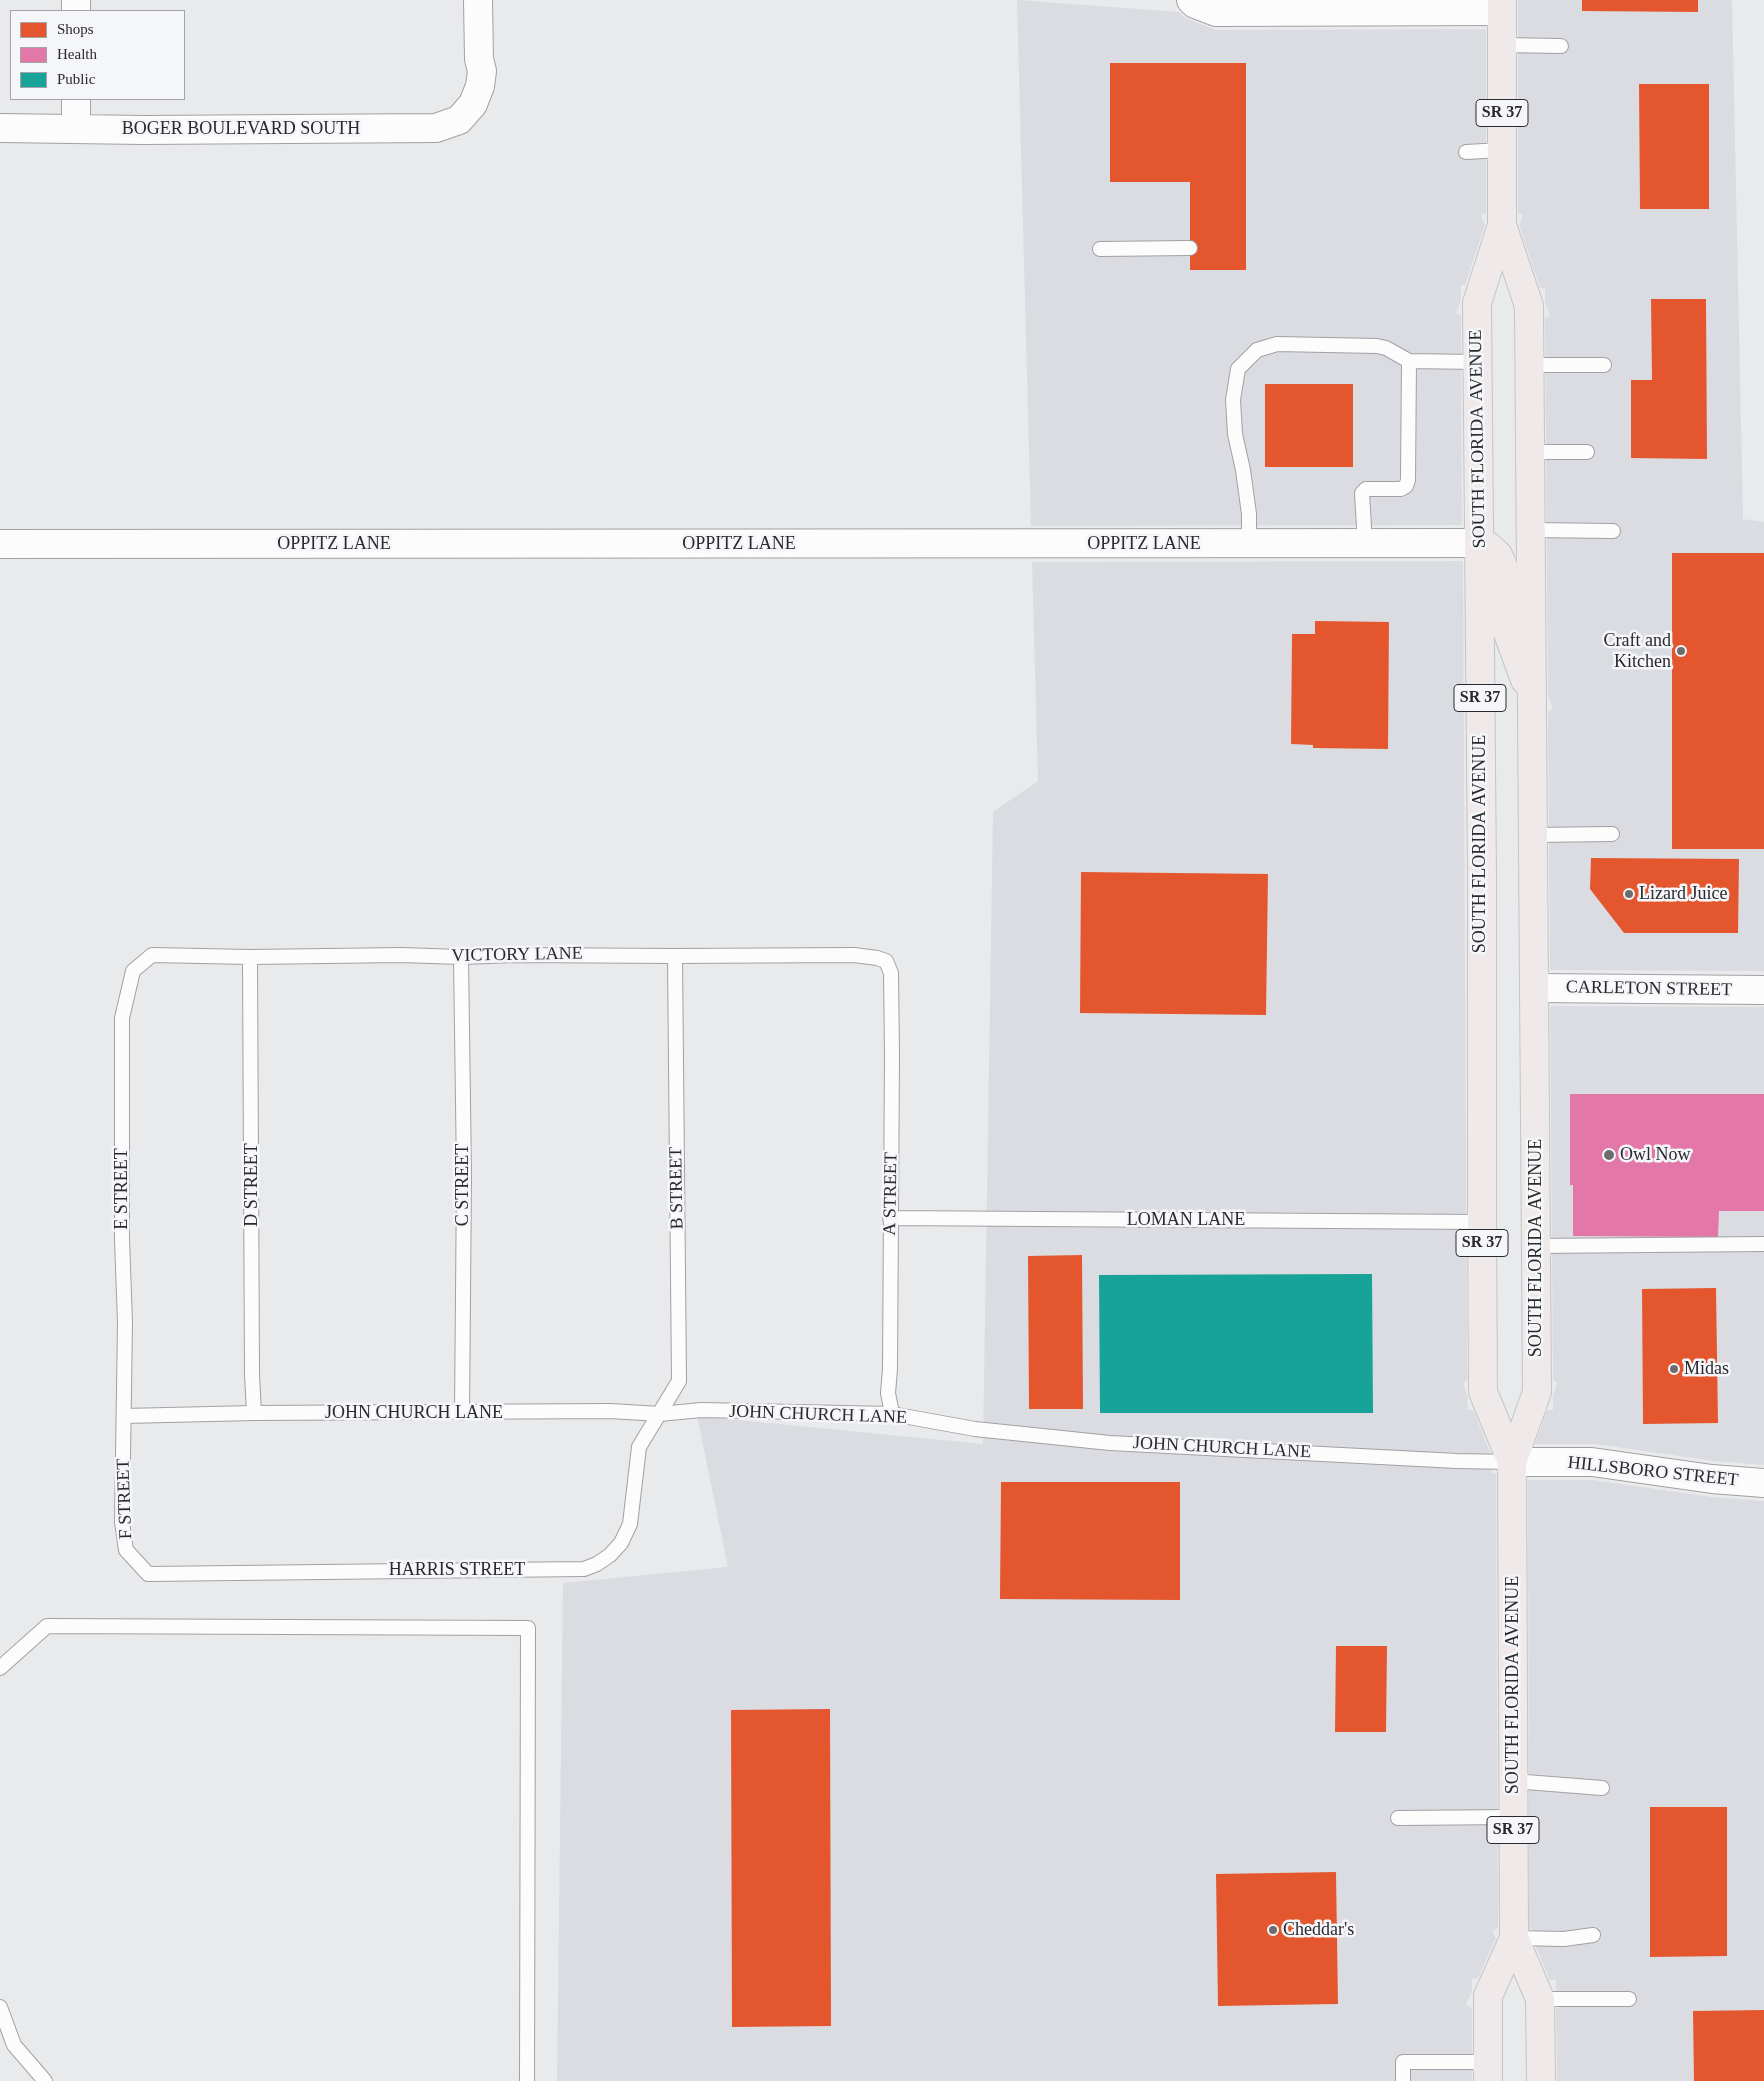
<!DOCTYPE html>
<style>
body{margin:0}
#map{position:relative;width:1764px;height:2081px;overflow:hidden;background:#e9eaeb;font-family:Georgia,serif}
canvas{display:block}
.legend{position:absolute;left:10px;top:10px;width:175px;height:90px;box-sizing:border-box;background:#f5f6fa;border:1px solid #a4a4a8;margin:0;padding:6px 9px;list-style:none;font-size:15px;color:#2a2a2c}
.legend li{display:flex;align-items:center;gap:10px;height:25px}
.legend b{width:25px;border:1px solid #a4a4a8}
</style>
<div id="map">
<canvas width="1764" height="2081"></canvas>
<ul class="legend">
<li><b style="height:14px;background:#e4572e"></b>Shops</li>
<li><b style="height:14px;background:#e377a8"></b>Health</li>
<li><b style="height:14px;background:#17a398"></b>Public</li>
</ul>
</div>
<script>
const c = document.querySelector('canvas').getContext('2d');
c.lineJoin = 'round';
function paint(path, color) {
  c.fillStyle = color;
  c.fill(path, 'evenodd');
}
function poly(rows) {
  const path = new Path2D();
  for (const r of rows) {
    path.moveTo(r[0], r[1]);
    for (let i = 2; i < r.length; i += 2) path.lineTo(r[i], r[i + 1]);
  }
  return path;
}
function strokePath(path, color, width, dash) {
  c.strokeStyle = color;
  c.lineWidth = width;
  c.lineCap = dash ? 'butt' : 'round';
  c.setLineDash(dash || []);
  c.stroke(path);
}
function label(font, color, halo, rows, align = 'center') {
  c.font = font + ' Georgia,serif';
  c.lineWidth = 5;
  c.setLineDash([]);
  c.textBaseline = 'middle';
  c.strokeStyle = halo;
  c.fillStyle = color;
  for (const [text, x, y, turn = 0] of rows) {
    c.save();
    c.translate(x, y);
    c.rotate((+turn || 0) * Math.PI / 180);
    c.textAlign = isNaN(turn) ? turn : align;
    if (halo) c.strokeText(text, 0, 0);
    c.fillText(text, 0, 0);
    c.restore();
  }
}
const built = poly([
 [1017,0,1179,12,1185,18,1216,30,1486,29,1486,213,1481,215,1485,225,1465,285,1461,285,1461,300,1456,313,1461,315,1462,525,1031,526],
 [1518,0,1732,0,1743,519,1764,522,1764,971,1550,970,1548,712,1553,709,1548,696,1545,318,1550,316,1545,302,1545,288,1540,288,1519,225,1523,215,1518,213],
 [1463,561,1467,1380,1463,1383,1467,1396,1468,1410,1473,1410,1494,1462,1491,1472,1496,1474,1498,1928,1492,1931,1496,1938,1478,1978,1472,1979,1472,1992,1466,2004,1472,2008,1472,2081,557,2081,563,1583,728,1567,697,1416,983,1444,993,812,1038,781,1032,562],
 [1550,1006,1764,1007,1764,1465,1714,1461,1595,1444,1535,1444,1547,1410,1553,1410,1553,1396,1557,1383,1553,1380],
 [1528,1480,1592,1480,1712,1497,1764,1501,1764,2081,1557,2081,1556,2009,1562,2006,1556,1994,1556,1980,1550,1980,1532,1938,1535,1931,1529,1928]
]);
const shops = poly([
 [1582,0,1698,0,1698,12,1582,11],
 [1110,63,1246,63,1246,270,1190,270,1190,182,1110,182],
 [1639,84,1709,84,1709,209,1640,209],
 [1651,299,1706,299,1707,459,1631,458,1631,380,1652,380],
 [1265,384,1353,384,1353,467,1265,467],
 [1672,553,1764,553,1764,849,1672,849],
 [1315,621,1389,622,1388,749,1313,748,1313,745,1291,744,1292,634,1315,634],
 [1591,858,1739,859,1738,933,1624,933,1590,889],
 [1081,872,1268,874,1266,1015,1080,1013],
 [1082,1255,1083,1409,1029,1409,1028,1256],
 [1716,1288,1718,1423,1643,1424,1642,1289],
 [1001,1482,1180,1482,1180,1600,1000,1599],
 [1336,1646,1387,1646,1386,1732,1335,1732],
 [830,1709,831,2026,732,2027,731,1710],
 [1650,1807,1727,1807,1727,1956,1650,1957],
 [1336,1872,1338,2004,1218,2006,1216,1874],
 [1764,2010,1764,2081,1694,2081,1693,2011]
]);
const health = poly([
 [1570,1094,1764,1094,1764,1211,1719,1211,1718,1237,1573,1236,1573,1185,1570,1185]
]);
const public = poly([
 [1372,1274,1373,1413,1100,1413,1099,1275]
]);
const service = poly([
 [1502,45,1561,46],
 [1466,152,1502,150],
 [1100,249,1190,248],
 [1409,361,1477,362],
 [1530,365,1604,365],
 [1530,452,1587,452],
 [1531,530,1613,531],
 [1249,544,1249,514,1243,470,1235,434,1233,400,1238,369,1257,350,1277,344,1377,346,1386,348,1409,361,1408,480,1406,486,1401,489,1366,489,1362,493,1365,544],
 [1533,835,1612,834],
 [675,956,679,1381,639,1447,630,1524,621,1543,610,1555,597,1564,584,1569,148,1574,126,1550,122,1522,125,1323,122,1239,122,1018,133,971,152,955,250,957,401,955,461,957,516,955,675,956,854,955,877,958,886,961,891,973,892,1054,890,1369,888,1393,892,1414],
 [250,957,252,1374,254,1413],
 [461,957,464,1175,462,1413],
 [890,1218,1482,1222],
 [1536,1246,1764,1244],
 [124,1416,254,1413,610,1411,660,1414,701,1410,892,1414,975,1429,1110,1443,1457,1461,1512,1462],
 [0,1668,47,1626,528,1628,527,2081],
 [1513,1781,1602,1788],
 [1398,1818,1513,1817],
 [1514,1938,1564,1939,1593,1935],
 [1540,1999,1629,1999],
 [0,2007,14,2045,45,2081],
 [1403,2081,1403,2062,1488,2062]
]);
const minor = poly([
 [1191,0,1195,4,1216,12,1502,11],
 [76,11,76,0],
 [0,128,144,130,436,128,459,120,473,104,480,86,482,71,479,59,478,0],
 [76,128,76,99],
 [1534,988,1764,990],
 [1512,1462,1592,1462,1712,1479,1764,1483]
]);
const tertiary = poly([
 [0,544,1479,543]
]);
const primary = poly([
 [1502,0,1502,225,1529,306,1537,1392,1512,1462,1514,1938,1540,1999,1541,2081],
 [1502,225,1477,303,1482,877,1482,1222,1483,1392,1512,1462],
 [1479,543,1488,546,1498,555,1503,566,1505,579,1506,628,1525,680],
 [1488,2081,1488,1996,1514,1938]
]);
const markers = [
 [1681,651,5,"#6d6d6f"],
 [1629,894,5,"#6d6d6f"],
 [1609,1155,6,"#6d6d6f"],
 [1674,1369,5,"#6d6d6f"],
 [1273,1930,5,"#6d6d6f"]
];
const shields = [
 [1502,113,52],
 [1480,698,52],
 [1482,1243,52],
 [1513,1830,52]
];
const shieldNames = [
 ["SR 37",1502,113],
 ["SR 37",1480,698],
 ["SR 37",1482,1243],
 ["SR 37",1513,1830]
];
const streetNames = [
 ["BOGER BOULEVARD SOUTH",241,129],
 ["SOUTH FLORIDA AVENUE",1478,439,-91],
 ["OPPITZ LANE",334,544],
 ["OPPITZ LANE",739,544],
 ["OPPITZ LANE",1144,544],
 ["SOUTH FLORIDA AVENUE",1480,844,-90],
 ["VICTORY LANE",517,955,-1],
 ["CARLETON STREET",1649,989,1],
 ["D STREET",252,1185,-90],
 ["C STREET",463,1185,-90],
 ["B STREET",677,1188,-91],
 ["E STREET",122,1189,-90],
 ["A STREET",891,1194,-89],
 ["LOMAN LANE",1186,1220],
 ["SOUTH FLORIDA AVENUE",1536,1248,-90],
 ["JOHN CHURCH LANE",414,1413],
 ["JOHN CHURCH LANE",818,1415,2],
 ["JOHN CHURCH LANE",1222,1448,3],
 ["HILLSBORO STREET",1653,1472,6],
 ["F STREET",125,1499,-92],
 ["HARRIS STREET",457,1570],
 ["SOUTH FLORIDA AVENUE",1513,1685,-90]
];
const poiNames = [
 ["Craft and",1671,641,"right"],
 ["Kitchen",1671,662,"right"],
 ["Lizard Juice",1639,894],
 ["Owl Now",1620,1155],
 ["Midas",1684,1369],
 ["Cheddar's",1283,1930]
];
paint(built, '#dbdce2');
paint(shops, '#e4572e');
paint(health, '#e377a8');
paint(public, '#17a398');
strokePath(service, '#a1a1a3', 16);
strokePath(minor, '#a1a1a3', 30);
strokePath(tertiary, '#a1a1a3', 30);
strokePath(primary, '#c4c5c6', 30);
strokePath(service, '#fcfcfc', 14);
strokePath(minor, '#fcfcfc', 28);
strokePath(tertiary, '#fcfcfc', 28);
strokePath(primary, '#efe9e9', 28);
for (const [x, y, r, color] of markers) {
  const dot = new Path2D();
  dot.arc(x, y, r, 0, 2 * Math.PI);
  c.fillStyle = color;
  c.fill(dot);
  strokePath(dot, '#f5f6fa', 2);
}
for (const [x, y, w] of shields) {
  const box = new Path2D();
  box.roundRect(x - w / 2, y - 13.5, w, 27, 4);
  c.fillStyle = '#f5f6fa';
  c.fill(box);
  strokePath(box, '#2a2a2c', 1);
}
label('bold 16px', '#2a2a2c', null, shieldNames);
label('18px', '#2a2a2c', '#f5f6fa', streetNames);
label('18px', '#2a2a2c', '#f5f6fa', poiNames, 'left');
</script>
